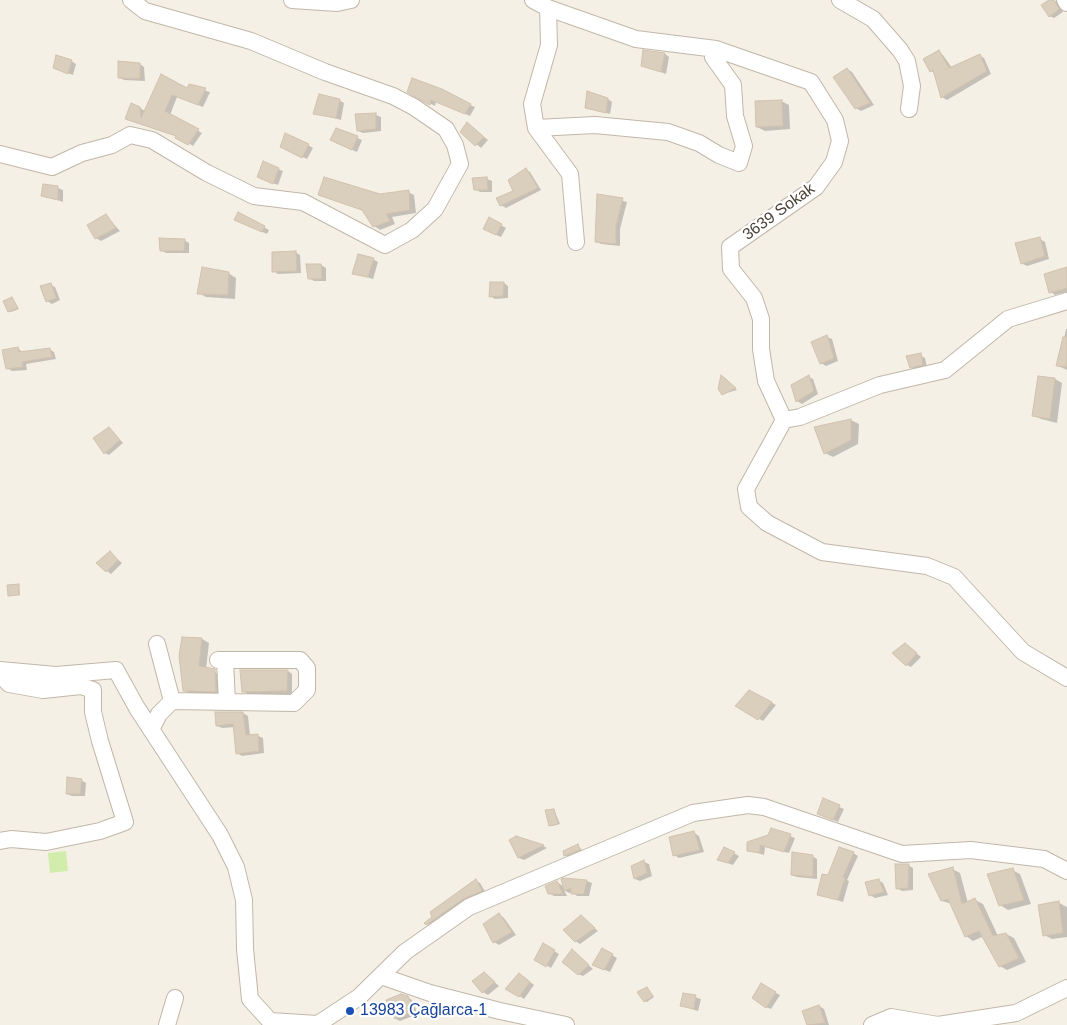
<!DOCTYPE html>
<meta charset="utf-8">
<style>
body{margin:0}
canvas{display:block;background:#f5f0e6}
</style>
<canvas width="1067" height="1025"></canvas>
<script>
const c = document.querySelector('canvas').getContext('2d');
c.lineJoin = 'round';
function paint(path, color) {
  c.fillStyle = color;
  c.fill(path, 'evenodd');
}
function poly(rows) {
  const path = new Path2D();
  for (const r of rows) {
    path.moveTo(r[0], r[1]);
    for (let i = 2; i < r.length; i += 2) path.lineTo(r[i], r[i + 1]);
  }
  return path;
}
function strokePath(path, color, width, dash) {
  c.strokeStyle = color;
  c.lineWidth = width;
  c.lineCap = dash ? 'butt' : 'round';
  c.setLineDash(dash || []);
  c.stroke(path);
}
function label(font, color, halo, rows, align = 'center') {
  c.font = font + ' Helvetica,sans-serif';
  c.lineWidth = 4.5;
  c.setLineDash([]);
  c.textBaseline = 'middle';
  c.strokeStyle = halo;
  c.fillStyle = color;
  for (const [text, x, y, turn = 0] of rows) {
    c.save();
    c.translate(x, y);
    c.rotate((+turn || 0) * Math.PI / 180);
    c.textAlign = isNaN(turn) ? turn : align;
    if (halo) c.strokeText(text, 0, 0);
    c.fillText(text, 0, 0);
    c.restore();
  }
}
const green = poly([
 [66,851,68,871,50,873,48,853]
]);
const shadow = poly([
 [1051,0,1058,2,1063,12,1054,18,1049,16],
 [939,52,943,55,952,68,980,56,984,58,991,74,947,100,942,97,935,73,931,71],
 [665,54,669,57,666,74,642,65],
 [71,61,76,64,73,75,54,68],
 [140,64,144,67,145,81,124,80,119,77],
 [847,69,852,72,874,105,861,111,856,108],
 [162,75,188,89,190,86,210,92,203,107,177,97,170,115,202,133,193,146,177,136,131,121,140,108,145,111],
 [408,91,470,105,475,107,470,116,436,101,435,106],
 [608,99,612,102,610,114,586,107],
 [339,100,344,103,341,120,315,113],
 [781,101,789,105,790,129,765,131,757,127],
 [356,115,376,115,381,117,381,131,363,133,358,131],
 [468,124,488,140,481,148,462,132],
 [336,129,362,140,357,152,336,143],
 [308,145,313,148,307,159,286,149],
 [278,169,283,171,278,185,263,179],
 [526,170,530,172,541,190,506,208,501,205,514,192],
 [487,179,492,181,492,192,480,192,475,189],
 [58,188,63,190,63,202,42,195],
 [408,192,414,195,416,213,392,217,395,224,380,230,374,226,364,211,320,194,380,195],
 [599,195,627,202,620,229,620,246,601,244,597,242],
 [239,214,269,230,267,234,235,220],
 [106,216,120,231,101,241,96,238,88,226],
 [490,219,506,228,501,237,489,232],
 [1040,239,1045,242,1049,259,1027,266,1023,264,1017,244],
 [184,240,189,243,189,253,166,253,161,250],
 [295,252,300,255,301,273,278,274,274,271],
 [373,259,378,262,373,279,353,273],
 [321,265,326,268,326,281,314,281,309,278],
 [228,273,236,278,235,299,206,297,199,293],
 [1067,273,1067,292,1055,295,1051,292],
 [504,283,508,286,508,298,495,299,490,296],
 [50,285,55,287,60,300,52,304,47,301],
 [12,299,19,309,11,312,9,311],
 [1066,329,1067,329,1067,370,1058,366],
 [827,337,832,339,838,361,826,366,821,363],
 [18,348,23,353,49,349,54,352,56,359,26,364,27,370,12,371,7,368],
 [920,355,925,358,927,367,915,370,911,367],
 [722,376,724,377,737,390,723,394],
 [809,377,813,379,818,394,802,404,797,401,793,386],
 [1055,379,1062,383,1057,423,1041,419,1033,415],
 [851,420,859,424,858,444,833,457,825,453,815,428],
 [109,428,123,443,109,455,105,453],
 [110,553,122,563,111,574,107,571],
 [19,585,20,595,9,595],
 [202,639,209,643,206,669,222,675,223,695,191,694,184,690],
 [905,644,921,657,911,667,907,665],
 [288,671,292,674,292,694,248,694,243,691],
 [749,691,776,705,763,721,737,706],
 [243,713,248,716,250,736,258,736,263,738,264,753,242,756,237,753,235,727,222,728,217,726],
 [81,780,86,783,85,796,72,796,67,794],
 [823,800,844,809,838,822,818,814],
 [554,810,560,824,552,826,550,825],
 [771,829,795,838,789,853,765,847,764,855,748,850,770,836],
 [694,833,699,836,704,852,679,858,674,855],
 [516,837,543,846,547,848,524,860,519,858,511,840],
 [578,846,584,852,570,858,565,855],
 [725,848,739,856,733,865,724,862],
 [853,853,858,856,847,880,849,881,843,902,818,894,829,876],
 [812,856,817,859,817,879,797,877,792,875],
 [644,862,649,864,652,876,640,881,635,879,632,866],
 [908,865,913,868,913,890,902,891,897,888],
 [952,869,960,873,968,903,975,900,983,904,998,936,1006,934,1014,938,1026,962,1007,970,1000,966,984,936,973,941,966,936,952,904,942,901],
 [1012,870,1020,874,1031,904,1008,910,1000,905],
 [878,880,883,883,888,895,875,898,870,895],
 [476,881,480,883,486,893,432,926,427,924],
 [562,881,587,881,592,883,589,896,577,896,572,892,569,893,564,890,567,896,554,896,549,893,557,882,564,887],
 [1059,903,1067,907,1067,937,1052,939,1044,935],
 [500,915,504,918,516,935,499,945,494,942],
 [581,916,598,931,580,944,575,941],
 [544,945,559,954,551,968,536,959],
 [572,950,593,969,583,976,578,974],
 [603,950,617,958,610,972,598,967],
 [484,973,499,986,488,995,483,992],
 [524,977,534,985,524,999,507,988],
 [761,985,780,995,771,1009,766,1007],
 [647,988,654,997,647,1002,645,1001],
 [684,994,701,999,698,1011,682,1006],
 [407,997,412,1000,418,1014,400,1021,396,1019],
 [819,1006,824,1009,829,1025,808,1025,803,1012]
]);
const building = poly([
 [1049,0,1054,0,1059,9,1049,17,1041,5,1049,0],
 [643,50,665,53,661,72,641,66,643,50],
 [939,50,949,68,980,54,987,71,941,98,933,70,930,72,923,59,939,50],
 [56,55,72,60,68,74,53,68,56,55],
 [118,61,140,63,140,79,118,78,118,61],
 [847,68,870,103,855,109,833,77,847,68],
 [161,74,187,88,189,84,206,88,198,105,172,95,165,111,199,129,188,145,175,138,176,136,125,119,131,103,140,107,141,118,161,74],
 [412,78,442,89,471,104,465,114,431,100,430,105,426,103,407,92,412,78],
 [587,91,608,98,606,113,585,108,587,91],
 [319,94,340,99,336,118,313,114,319,94],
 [782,100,783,126,756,127,755,101,782,100],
 [376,113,376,129,357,131,355,114,376,113],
 [467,122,484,137,475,146,460,132,467,122],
 [336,128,358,136,352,150,330,140,336,128],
 [285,133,309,144,302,158,280,147,285,133],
 [263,161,279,168,273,184,257,177,263,161],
 [526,168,538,188,500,206,496,198,513,191,508,180,526,168],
 [324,177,380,194,409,190,410,210,386,214,390,221,373,227,362,210,318,195,324,177],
 [487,177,488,190,474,190,472,178,487,177],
 [43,184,58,186,58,200,41,196,43,184],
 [597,194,623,198,616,226,616,244,595,242,597,194],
 [238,212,265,226,262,232,234,220,238,212],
 [106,214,116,228,95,239,87,225,106,214],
 [489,217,502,224,496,235,483,229,489,217],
 [1040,237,1045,256,1021,264,1015,243,1040,237],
 [159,238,185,239,184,251,160,251,159,238],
 [296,251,297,271,272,272,272,252,296,251],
 [358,254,374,258,368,277,352,274,358,254],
 [306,264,321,264,322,279,308,279,306,264],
 [202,267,229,272,228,295,197,294,202,267],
 [1067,267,1067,288,1049,293,1044,274,1067,267],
 [490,282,504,282,503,296,489,297,490,282],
 [51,283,56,298,46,302,40,286,51,283],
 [12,297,18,308,8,312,3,301,12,297],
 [827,335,834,358,820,364,811,342,827,335],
 [1063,337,1067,337,1067,367,1056,366,1063,337],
 [18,347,19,352,50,348,52,357,22,362,23,367,6,369,2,350,18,347],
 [921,353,923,365,910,368,906,356,921,353],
 [721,375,736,388,722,395,718,389,721,375],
 [809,375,814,391,796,402,791,385,809,375],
 [1038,376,1055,378,1050,419,1032,416,1038,376],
 [851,419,851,440,824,454,814,427,851,419],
 [109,427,120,440,104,454,93,438,109,427],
 [110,551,118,560,106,572,96,563,110,551],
 [19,584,19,595,8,596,7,585,19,584],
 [182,637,202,638,199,666,215,669,216,692,183,691,179,656,182,637],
 [905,643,917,653,906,666,892,653,905,643],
 [240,670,288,670,287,691,242,692,240,670],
 [749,690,772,702,758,720,735,706,749,690],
 [215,712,243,712,246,735,258,734,259,751,236,754,233,724,216,726,215,712],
 [67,777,82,779,80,794,66,794,67,777],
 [823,798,840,805,833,820,817,814,823,798],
 [554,809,558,824,549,826,545,810,554,809],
 [771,828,791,834,784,852,760,845,760,853,747,851,747,842,768,835,771,828],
 [694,831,700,850,673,856,669,837,694,831],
 [516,836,544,845,518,858,509,840,516,836],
 [578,844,580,850,564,856,563,851,578,844],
 [724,847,735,852,728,863,717,860,724,847],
 [839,847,854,852,843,877,845,878,838,900,817,895,822,874,828,875,839,847],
 [792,852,813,855,813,877,791,875,792,852],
 [644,860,647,873,634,879,631,866,644,860],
 [895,864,909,864,908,888,896,889,895,864],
 [953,867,962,904,975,898,993,936,1006,933,1019,958,999,967,979,931,965,937,948,899,941,901,928,874,953,867],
 [1013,868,1024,900,999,906,987,874,1013,868],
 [563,878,587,880,584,894,571,894,571,888,564,891,561,879,563,878],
 [476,879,482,891,463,899,426,925,424,923,432,917,430,912,476,879],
 [879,879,884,892,869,896,865,882,879,879],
 [557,881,563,894,548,894,545,886,557,881],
 [1059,901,1063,933,1043,936,1038,905,1059,901],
 [499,913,512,932,493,943,483,924,499,913],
 [581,915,595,928,575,942,563,930,581,915],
 [543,943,555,950,546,967,534,960,543,943],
 [602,948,613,954,604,970,592,965,602,948],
 [572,949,589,965,578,975,562,962,572,949],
 [484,972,495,982,482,993,472,981,484,972],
 [519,973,530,982,519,997,505,989,519,973],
 [761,983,776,992,766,1008,752,998,761,983],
 [647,987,653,996,644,1002,637,992,647,987],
 [683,993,696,995,694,1009,680,1006,683,993],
 [401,994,408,996,414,1011,395,1019,386,1000,401,994],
 [819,1005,825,1023,807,1025,802,1011,819,1005]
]);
const minor = poly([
 [292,0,337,3,351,0],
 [533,0,548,8,636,39,716,49,811,82,835,120,840,141,834,162,816,187,730,247,731,269,754,298,761,319,761,349,766,381,784,420],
 [840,0,873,19,900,50,907,61,912,86,909,109],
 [1065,0,1067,3],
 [548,8,549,45,532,104,536,128,570,174,576,242],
 [536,128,595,125,668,132,699,143,719,155,739,163,744,146,735,116,733,85,713,57,716,49],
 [0,154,52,167,82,153,112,145,130,135,152,140,207,173,254,196,303,202,385,245,412,230,435,209,460,164,455,145,446,129,414,107,393,96,325,72,251,41,145,11,131,0],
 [1067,301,1008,319,945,370,880,385,800,417,784,420,746,489,749,507,767,523,822,552,927,566,954,577,1023,652,1067,678],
 [157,644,172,701],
 [225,660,227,702],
 [0,670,56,675,116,670,137,708,220,835,236,867,244,900,245,949,250,999,270,1021,318,1024,359,997,405,952,469,907,693,813,748,805,764,807,902,854,971,850,1044,859,1067,871],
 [0,674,9,684,43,690,81,686,93,690,93,712,100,741,125,822,100,831,46,842,11,839,0,841],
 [151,730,159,714,172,701,294,703,307,690,307,668,300,660,218,660],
 [381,976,430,993,500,1011,566,1025],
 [167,1025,175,998],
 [872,1025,891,1017,938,1025,1016,1013,1067,988]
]);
const markers = [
 [350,1011,5,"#1a4fb4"]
];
const streetNames = [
 ["3639 Sokak",779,212,-36]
];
const transitNames = [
 ["13983 Çağlarca-1",360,1011]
];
paint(green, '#d2edab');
paint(shadow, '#0003');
paint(building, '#dacebd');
strokePath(building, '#d3c2ad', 1);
strokePath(minor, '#c1b7a8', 18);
strokePath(minor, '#fff', 16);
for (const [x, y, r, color] of markers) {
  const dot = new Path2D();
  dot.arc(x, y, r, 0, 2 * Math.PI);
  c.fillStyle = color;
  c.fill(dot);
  strokePath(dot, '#fff', 2);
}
label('16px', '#484034', '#fff', streetNames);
label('16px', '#164399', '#fff', transitNames, 'left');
</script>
